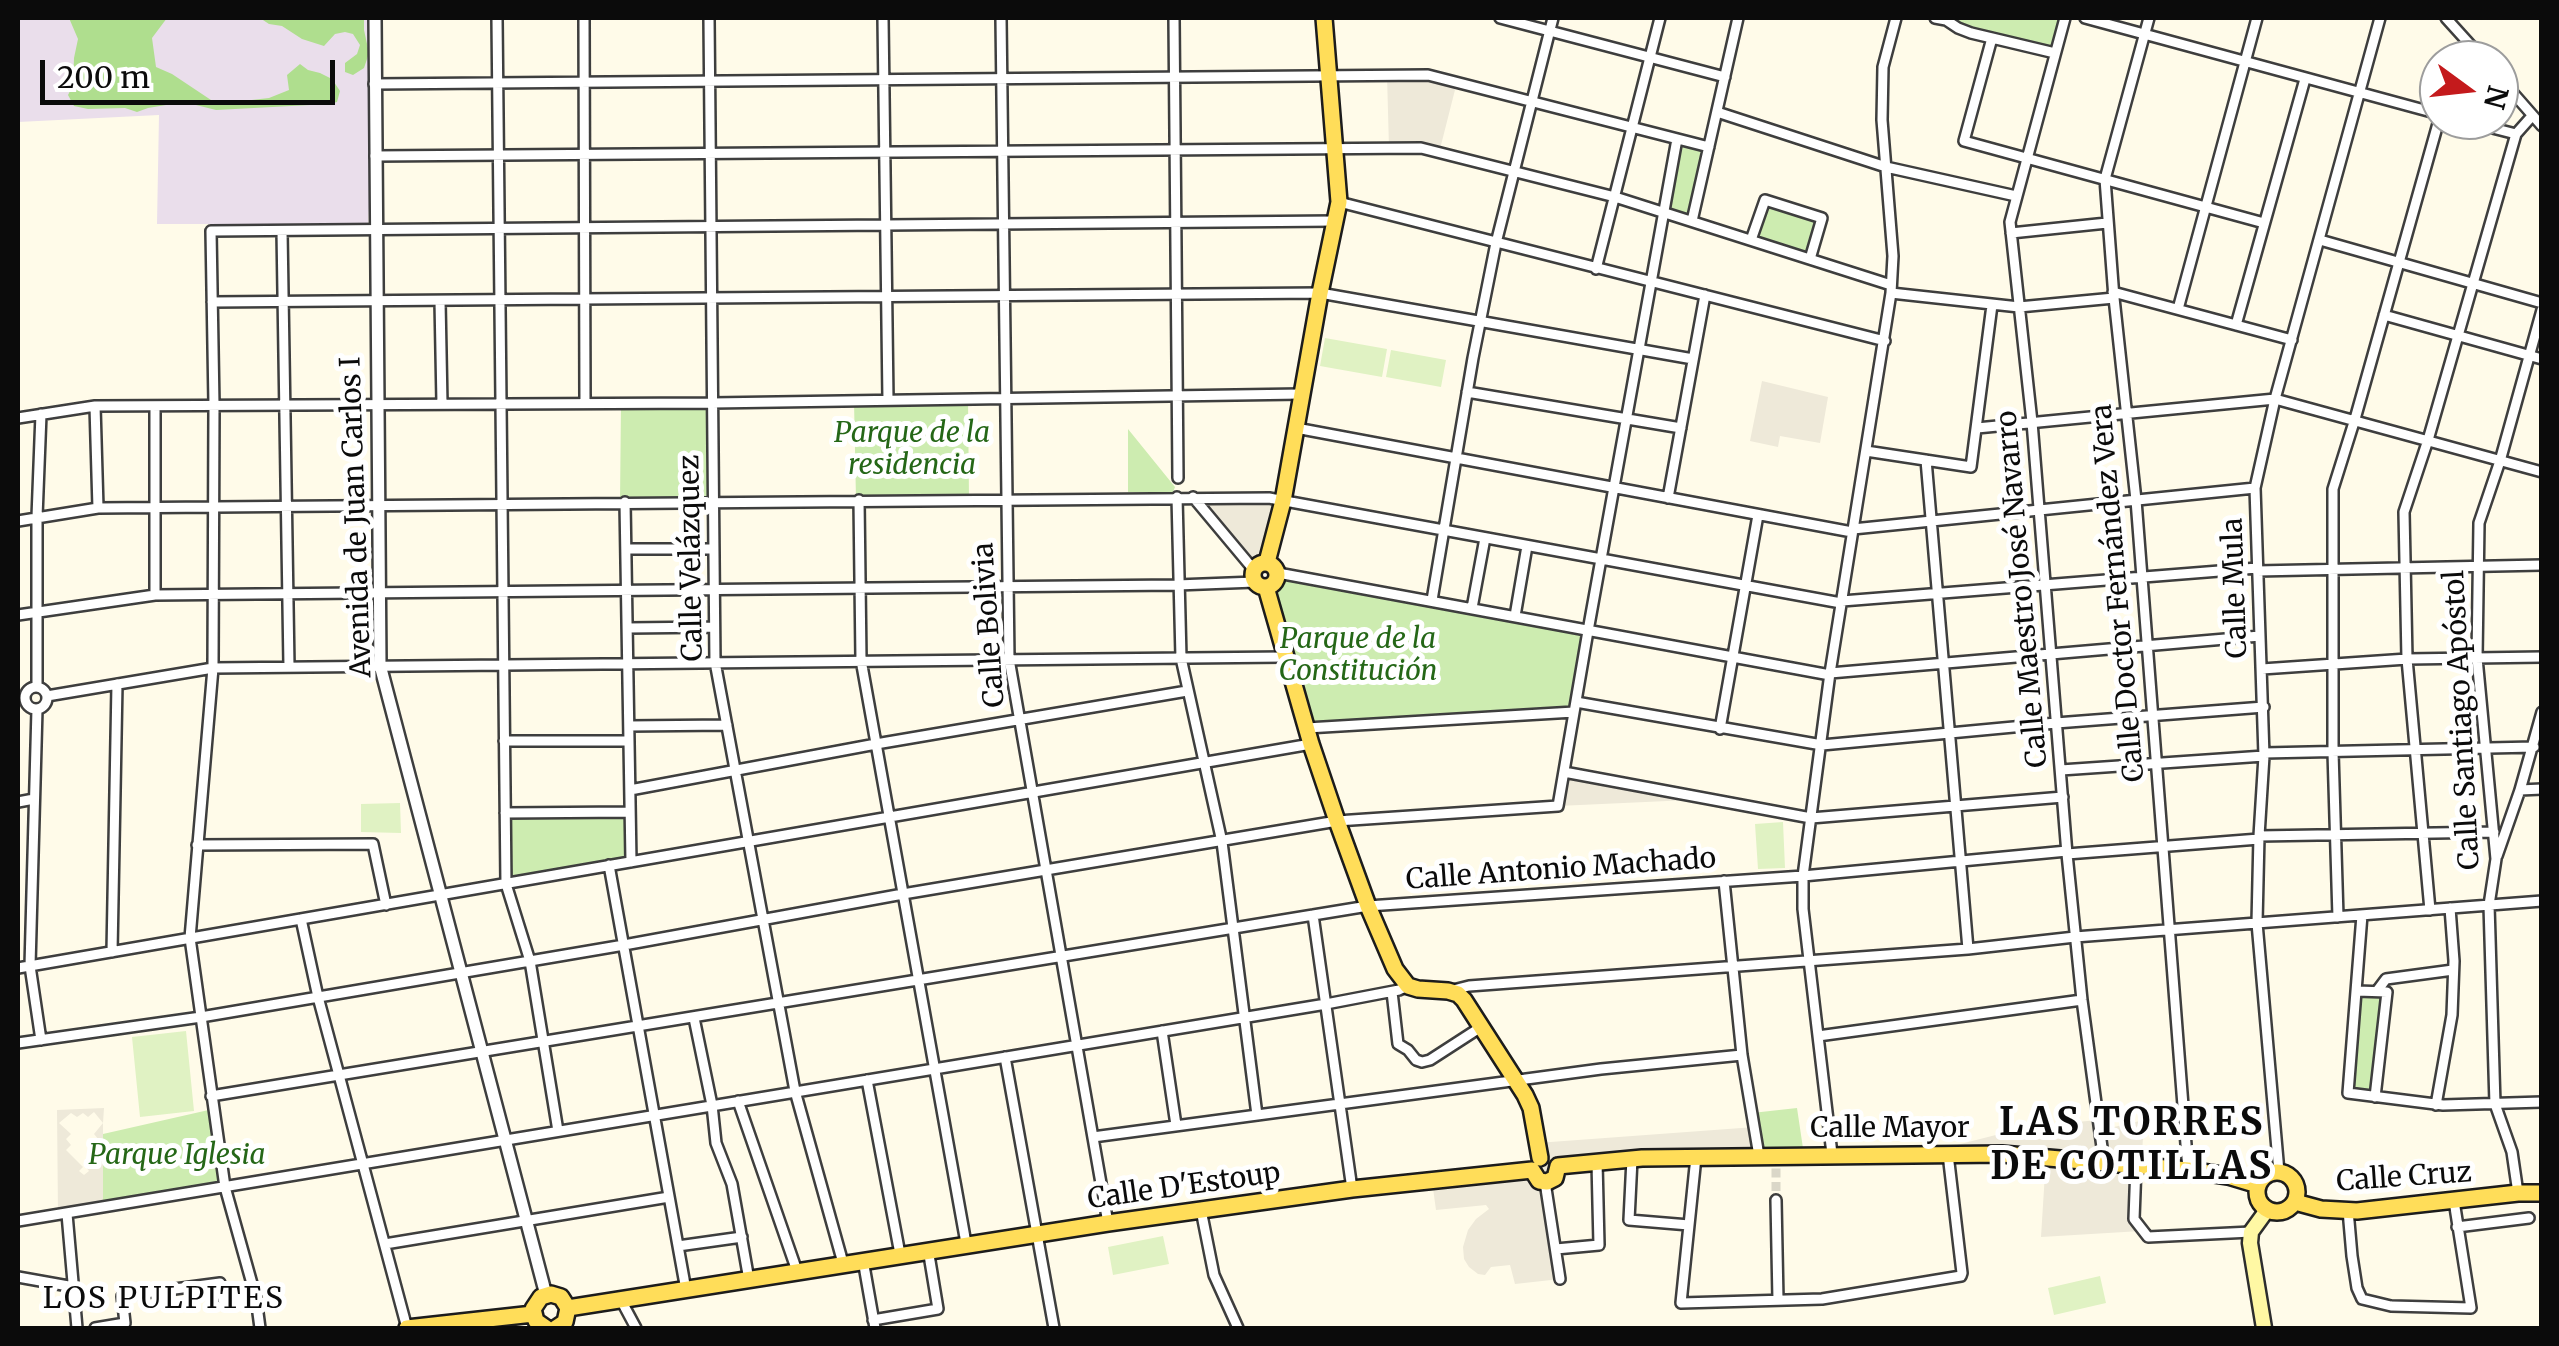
<!DOCTYPE html>
<meta charset="utf-8">
<style>
body{margin:0}
#map{position:relative;width:2559px;height:1346px;overflow:hidden;background:#fffbe9;font-family:Merriweather,serif}
canvas{display:block}
.frame{position:absolute;inset:0;border:20px solid #0b0b0b;pointer-events:none}
.north{position:absolute;left:2419px;top:40px;width:100px;height:100px;box-sizing:border-box;background:#fff;border:2px solid #9d9d9d;border-radius:50%;rotate:105deg;font-size:28px;font-weight:700;line-height:40px;text-align:center;color:#0b0b0b}
.north::after{content:'';display:block;margin:auto;width:35px;height:45px;background:#c41a1c;clip-path:polygon(50% 0,100% 100%,50% 72%,0 100%)}
.scale{position:absolute;left:40px;top:60px;width:295px;height:45px;box-sizing:border-box;border:5px solid #0b0b0b;border-top:0;padding-left:12px;font-size:30px;line-height:35px;white-space:nowrap;color:#0b0b0b;-webkit-text-stroke:8px #fff;paint-order:stroke}
</style>
<div id="map">
<canvas width="2559" height="1346"></canvas>
<div class="frame"></div>
<div class="north">N</div>
<div class="scale">200 m</div>
</div>
<script>
const c = document.querySelector('canvas').getContext('2d');
c.lineJoin = 'round';
function paint(path, color) {
  c.fillStyle = color;
  c.fill(path, 'evenodd');
}
function poly(rows) {
  const path = new Path2D();
  for (const r of rows) {
    if (r.length === 3) {
      path.moveTo(r[0] + r[2], r[1]);
      path.arc(r[0], r[1], r[2], 0, 2 * Math.PI);
      continue;
    }
    path.moveTo(r[0], r[1]);
    for (let i = 2; i < r.length; i += 2) path.lineTo(r[i], r[i + 1]);
  }
  return path;
}
function strokePath(path, color, width, dash) {
  c.strokeStyle = color;
  c.lineWidth = width;
  c.lineCap = dash ? 'butt' : 'round';
  c.setLineDash(dash || []);
  c.stroke(path);
}
function label(font, color, halo, rows, align = 'center') {
  c.font = font + ' Merriweather,serif';
  c.lineWidth = 10;
  c.setLineDash([]);
  c.textBaseline = 'middle';
  c.strokeStyle = halo;
  c.fillStyle = color;
  for (const [text, x, y, turn = 0] of rows) {
    c.save();
    c.translate(x, y);
    c.rotate((+turn || 0) * Math.PI / 180);
    c.textAlign = isNaN(turn) ? turn : align;
    if (halo) c.strokeText(text, 0, 0);
    c.fillText(text, 0, 0);
    c.restore();
  }
}
const industrial = poly([
 [18,18,375,18,375,104,368,224,157,224,159,115,18,122]
]);
const green = poly([
 [1935,18,2065,18,2055,53,1971,33],
 [1677,139,1709,147,1692,221,1663,212],
 [1765,200,1822,218,1810,259,1751,240],
 [968,399,969,500,856,500,854,401],
 [621,403,712,403,713,502,620,502],
 [1128,429,1175,487,1173,492,1128,492],
 [1269,571,1588,631,1574,712,1307,728,1267,585],
 [630,812,631,862,506,884,505,813],
 [2357,991,2387,992,2375,1097,2348,1093],
 [1797,1108,1804,1155,1759,1156,1752,1113],
 [213,1109,225,1187,103,1208,103,1134]
]);
const forest = poly([
 [69,18,167,18,152,38,156,67,172,74,217,104,269,98,289,90,287,75,300,64,308,70,320,73,332,79,340,91,337,102,329,104,216,110,184,102,148,108,137,112,125,108,88,109,74,106,68,95,73,85,74,58,78,39],
 [260,18,364,18,364,30,369,53,364,68,353,75,345,72,345,63,357,54,360,45,353,34,345,32,335,34,324,46,302,39,282,26,269,24]
]);
const pitch = poly([
 [1325,338,1387,349,1382,377,1320,366],
 [1391,350,1446,360,1441,387,1386,377],
 [400,803,401,833,361,832,361,804],
 [1783,822,1785,868,1758,869,1755,824],
 [186,1031,194,1111,140,1117,132,1037],
 [1163,1236,1169,1264,1113,1275,1108,1247],
 [2100,1276,2106,1303,2054,1315,2048,1288]
]);
const plaza = poly([
 [1387,75,1457,82,1439,153,1389,148],
 [1762,381,1828,397,1820,443,1780,436,1778,447,1750,441],
 [1193,497,1275,503,1265,559,1256,567],
 [1564,772,1711,799,1558,806],
 [104,1108,103,1123,94,1112,88,1117,83,1113,77,1117,71,1113,59,1123,71,1134,66,1139,71,1145,66,1150,83,1167,79,1171,84,1175,89,1171,86,1167,99,1150,94,1145,99,1140,94,1134,103,1123,103,1208,58,1215,57,1110],
 [2099,1120,2101,1130,2144,1120,2142,1154,2133,1197,2141,1231,2041,1237,2046,1157,1937,1150,2031,1126],
 [1755,1127,1759,1156,1556,1163,1546,1156,1537,1143],
 [1547,1158,1553,1162,1549,1180,1560,1279,1515,1284,1510,1265,1491,1267,1485,1275,1478,1274,1469,1267,1464,1259,1463,1247,1468,1230,1476,1219,1489,1209,1486,1205,1436,1210,1432,1181,1535,1165]
]);
const minorTunnel = poly([
 [1776,1155,1776,1200]
]);
const minor = poly([
 [497,18,506,884,530,961,558,1131],
 [584,18,585,403],
 [709,18,715,662,795,1091,843,1263],
 [883,18,888,400],
 [1001,18,1009,659,1108,1223],
 [1174,18,1178,478],
 [1500,18,1725,77],
 [1935,18,1946,20,1958,28,1971,33,2055,53],
 [2065,18,2010,222,2032,422,2067,854,2082,1000,2104,1162],
 [2085,18,2439,114],
 [2149,18,2105,179,2114,298,2136,500,2188,1170],
 [2446,18,2484,60],
 [1992,38,1964,141,2264,223],
 [2499,77,2542,126],
 [374,84,1428,75,1709,147],
 [1717,112,1886,167,2016,196],
 [2461,120,2516,134],
 [375,156,1421,148,1615,197,1891,285],
 [1339,202,1885,341],
 [1692,221,1738,18],
 [282,231,289,667],
 [2011,233,2107,223],
 [1751,240,1765,200,1822,218,1810,259],
 [2320,240,2542,303],
 [1596,269,1660,18],
 [2113,292,2292,340],
 [1891,293,2019,307,2114,298],
 [440,301,442,404],
 [212,302,1320,293,1693,359],
 [2178,309,2257,18],
 [2384,315,2542,359],
 [2236,325,2305,79],
 [1467,392,1681,428],
 [95,406,98,508],
 [18,418,95,406,712,403,1301,394],
 [1296,428,1852,532],
 [1977,428,2275,399,2542,472],
 [1866,451,1971,467,1992,305],
 [1926,460,1968,949],
 [1177,497,1181,658,1222,842,1257,1115],
 [1193,497,1254,570],
 [1668,498,1705,295],
 [859,500,861,660,966,1243],
 [625,502,631,862],
 [18,521,98,508,1269,498,1841,603],
 [1853,529,2255,488],
 [626,549,713,549],
 [2257,571,2542,565],
 [1278,573,1830,675],
 [155,595,155,406],
 [1432,600,1473,358,1496,243,1553,18],
 [1842,601,2257,568],
 [1472,608,1485,538],
 [18,615,155,595,1177,585,1255,582],
 [1515,616,1527,546],
 [628,628,714,627],
 [2262,669,2407,659,2542,657],
 [1830,673,2260,636],
 [37,687,37,517,41,414],
 [36,698,11],
 [47,696,213,668,1285,657],
 [1576,702,1822,745,2056,723,2264,707],
 [37,709,30,966,41,1040],
 [629,726,727,725],
 [1307,728,1574,712],
 [1720,729,1758,515],
 [504,741,629,741],
 [2264,753,2534,747],
 [2061,770,2264,756],
 [1564,772,1811,818,2063,797],
 [630,790,876,744,1187,691],
 [2520,790,2542,789],
 [18,802,34,799],
 [505,813,630,812],
 [2259,836,2494,832],
 [197,845,373,844,386,905],
 [2067,854,2259,839],
 [2497,856,2520,790,2542,712],
 [609,865,686,1290],
 [1724,881,1742,1055,1759,1156],
 [2430,910,2407,659,2404,512,2428,440,2516,134,2532,116],
 [1313,915,1352,1189],
 [2362,915,2348,1093,2443,1105,2542,1102],
 [2338,917,2333,752,2333,489,2355,419,2439,120],
 [301,919,318,997,407,1328],
 [112,952,117,684],
 [18,968,1311,744],
 [1453,990,1469,986,1968,949,2075,937,2542,901],
 [2357,991,2387,992,2375,1097],
 [2377,991,2386,979,2453,970],
 [1392,992,1398,1044,1408,1050,1416,1060,1422,1062,1430,1060,1481,1027],
 [694,1018,712,1105,716,1143,732,1184,749,1280],
 [1162,1031,1176,1125],
 [1818,1036,2082,1000],
 [18,1043,201,1017,624,945,903,894,1337,821,1558,806,1588,631,1677,139],
 [1005,1057,1054,1328],
 [867,1080,900,1254],
 [211,1096,1368,906,1803,876,2067,851],
 [738,1101,797,1271],
 [2436,1105,2452,1015,2454,961,2450,908],
 [1093,1137,1601,1069,1742,1055],
 [1832,1154,1803,909,1803,876,1830,673,1891,293,1893,256,1882,120,1883,67,1896,18],
 [1696,1157,1681,1303,1822,1299,1961,1276,1962,1273,1948,1154],
 [1632,1159,1629,1220,1689,1225],
 [2136,1165,2134,1219,2148,1237,2251,1232],
 [2279,1172,2257,923,2259,836,2264,756,2255,488,2275,399,2380,18],
 [1545,1182,1560,1279],
 [2518,1193,2512,1152,2495,1104,2489,905,2496,859,2477,658,2479,523,2500,461,2542,310],
 [1776,1200,1778,1300],
 [1201,1210,1214,1275,1238,1328],
 [2348,1210,2352,1256,2357,1288,2362,1299,2391,1306,2471,1308,2454,1201],
 [67,1214,77,1328],
 [18,1221,1326,1004,1399,990,1408,986],
 [2457,1227,2529,1218],
 [385,1244,669,1197],
 [678,1246,742,1237],
 [1556,1249,1599,1245,1597,1162],
 [863,1260,875,1328],
 [18,1277,74,1287],
 [621,1300,636,1328],
 [873,1320,938,1309,928,1249],
 [95,1328,125,1323,122,1296,220,1283,224,1304,256,1298],
 [260,1328,256,1298,225,1187,190,938,213,668,214,405,211,231,1335,221]
]);
const tertiary = poly([
 [375,18,380,665,546,1295]
]);
const secondary = poly([
 [2264,1328,2250,1243,2251,1232,2267,1210]
]);
const primary = poly([
 [1267,562,1283,501,1320,293,1339,202,1324,18],
 [1265,575,12],
 [1266,587,1311,744,1337,821,1368,906,1395,969,1408,986,1418,989,1448,991,1458,994,1464,1000,1525,1095,1531,1108,1540,1158],
 [1558,1166,1642,1158,2002,1154,2188,1170,2228,1176,2258,1185],
 [1532,1170,1539,1181,1547,1182,1555,1178,1558,1166],
 [2277,1192,20],
 [2295,1202,2321,1209,2357,1211,2518,1193,2542,1193],
 [568,1308,1108,1223,1352,1189,1532,1170],
 [407,1328,533,1314],
 [546,1328,536,1321,533,1309,541,1297,551,1294,561,1297,568,1308,565,1322,556,1328]
]);
const parkNames = [
 ["Parque de la",912,434],
 ["residencia",912,466],
 ["Parque de la",1358,640],
 ["Constitución",1358,672],
 ["Parque Iglesia",177,1156]
];
const streetNames = [
 ["Avenida de Juan Carlos I",357,517,-92],
 ["Calle Velázquez",692,558,-91],
 ["Calle Mula",2236,588,-92],
 ["Calle Maestro José Navarro",2023,589,-95],
 ["Calle Doctor Fernández Vera",2119,593,-95],
 ["Calle Bolivia",990,625,-94],
 ["Calle Santiago Apóstol",2463,720,-93],
 ["Calle Antonio Machado",1561,870,-4],
 ["Calle Mayor",1890,1129],
 ["Calle Cruz",2404,1178,-4],
 ["Calle D'Estoup",1184,1187,-8]
];
const neighbourhoodNames = [
 ["LOS PULPITES",164,1300]
];
const districtNames = [
 ["LAS TORRES",2132,1124],
 ["DE COTILLAS",2132,1168]
];
paint(industrial, '#eadeeb');
paint(green, '#cdecb0');
paint(forest, '#afde8e');
paint(pitch, '#e0f2c3');
paint(plaza, '#eee9d9');
strokePath(minorTunnel, '#dad7c8', 9, [9, 4.5]);
strokePath(minor, '#3e3e3e', 14);
strokePath(tertiary, '#3e3e3e', 16);
strokePath(secondary, '#2d2d2d', 19);
strokePath(primary, '#1c1c1c', 20);
strokePath(minor, '#fff', 9);
strokePath(tertiary, '#fff', 11);
strokePath(secondary, '#fff8a4', 14);
strokePath(primary, '#ffdd59', 15);
label('italic 28px', '#256717', '#fff', parkNames);
label('28px', '#0b0b0b', '#fff', streetNames);
c.letterSpacing = '2.5px';
label('30px', '#0b0b0b', '#fff', neighbourhoodNames);
c.letterSpacing = '0px';
c.letterSpacing = '2.5px';
label('bold 38px', '#0b0b0b', '#fff', districtNames);
c.letterSpacing = '0px';
</script>
